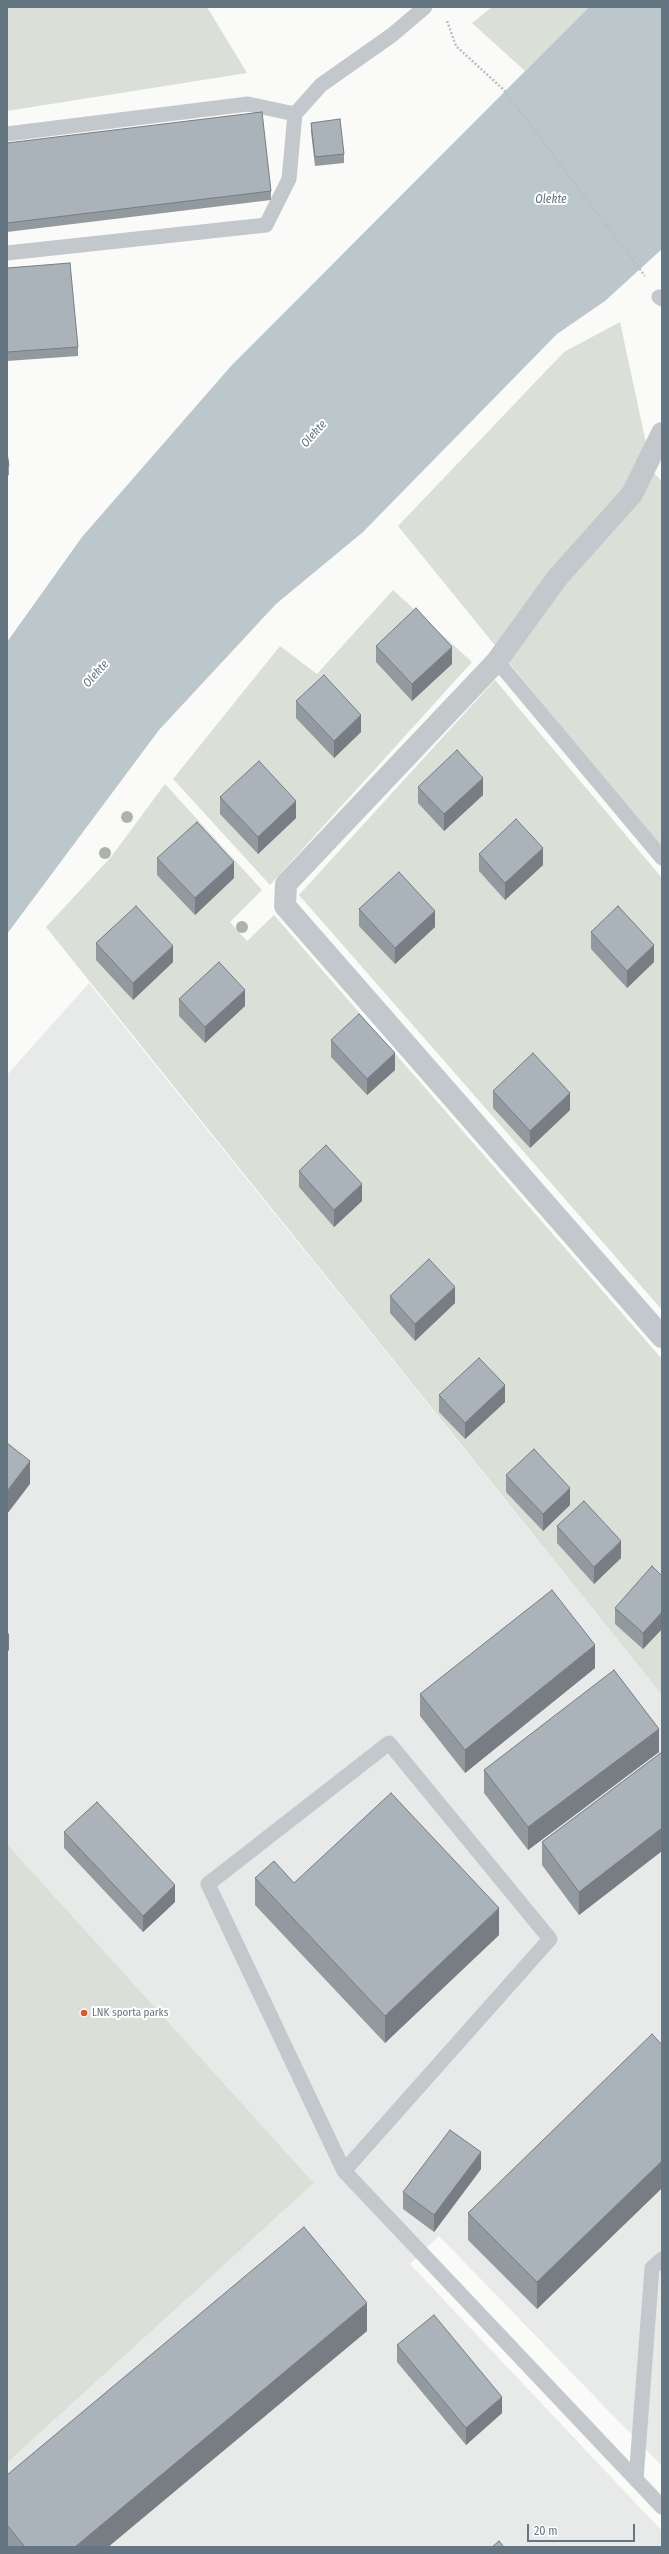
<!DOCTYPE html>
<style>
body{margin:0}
#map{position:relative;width:669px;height:2554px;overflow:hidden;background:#fafaf8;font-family:"Fira Sans Condensed",sans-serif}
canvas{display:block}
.frame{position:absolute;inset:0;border:8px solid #657683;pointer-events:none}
.scale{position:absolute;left:527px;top:2524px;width:108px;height:18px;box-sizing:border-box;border:2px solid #657683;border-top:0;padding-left:5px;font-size:12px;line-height:14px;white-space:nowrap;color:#657683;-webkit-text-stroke:3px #fff;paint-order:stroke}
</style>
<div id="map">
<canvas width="669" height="2554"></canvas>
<div class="frame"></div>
<div class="scale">20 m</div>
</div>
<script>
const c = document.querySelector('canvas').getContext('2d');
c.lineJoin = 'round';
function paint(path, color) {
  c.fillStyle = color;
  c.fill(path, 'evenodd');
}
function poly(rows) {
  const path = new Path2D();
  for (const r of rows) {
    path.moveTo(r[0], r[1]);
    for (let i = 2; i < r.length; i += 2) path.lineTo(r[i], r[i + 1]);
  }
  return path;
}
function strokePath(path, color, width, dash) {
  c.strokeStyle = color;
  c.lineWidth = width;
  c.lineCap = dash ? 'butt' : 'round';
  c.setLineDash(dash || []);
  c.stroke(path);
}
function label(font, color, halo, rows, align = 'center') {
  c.font = font + ' "Fira Sans Condensed",sans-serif';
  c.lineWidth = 4;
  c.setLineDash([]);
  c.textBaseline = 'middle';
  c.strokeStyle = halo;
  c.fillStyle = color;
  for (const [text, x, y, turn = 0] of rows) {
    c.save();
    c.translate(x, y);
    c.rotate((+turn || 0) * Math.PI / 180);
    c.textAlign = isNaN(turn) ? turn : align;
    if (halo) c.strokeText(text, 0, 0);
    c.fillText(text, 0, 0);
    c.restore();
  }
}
const built = poly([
 [89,983,662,1695,662,2466,439,2236,410,2264,662,2531,662,2547,7,2547,7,2463,314,2183,7,1844,7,1075]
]);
const green = poly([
 [7,7,207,7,247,73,7,111],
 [492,7,589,7,525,71,472,23],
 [620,322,652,471,662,481,662,851,398,526,564,352],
 [393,590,472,662,270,885,173,779,280,646,317,674],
 [495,680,662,878,662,1310,299,895],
 [165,784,262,890,230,922,247,941,274,915,662,1359,662,1695,46,927,111,857],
 [7,1844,314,2183,7,2463]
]);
const water = poly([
 [589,7,662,7,662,249,605,301,557,334,363,532,276,604,159,730,7,934,7,642,82,537,231,366]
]);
const path = poly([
 [447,21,456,46,504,90,645,276]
]);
const service = poly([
 [7,134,248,104,295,114,321,85,392,35,425,7],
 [7,253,266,225,289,179,295,114],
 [659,297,662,299],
 [497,661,662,858],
 [344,2171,550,1939,389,1743,208,1884,344,2171,662,2507],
 [636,2480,652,2268,662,2259]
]);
const minor = poly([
 [662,433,632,494,557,578,497,661,286,884,285,906,662,1337]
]);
const trees = [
 [127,817],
 [105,853],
 [242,927]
];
const wall = poly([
 [311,123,344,154,344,163,315,166,311,132],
 [7,143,271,191,271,200,7,232],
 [7,268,78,347,78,356,7,361],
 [7,452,9,466,9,475,7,476],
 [376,646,452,664,412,701,376,662],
 [296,701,361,732,334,758,296,718],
 [418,787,483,795,444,831,418,803],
 [220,797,296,818,258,854,220,814],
 [479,854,543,865,505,900,479,871],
 [157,858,234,878,195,915,157,875],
 [359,909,435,927,395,964,359,926],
 [591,932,654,962,627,988,591,949],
 [96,943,173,962,133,1000,96,960],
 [179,999,245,1006,205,1043,179,1016],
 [331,1040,395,1070,367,1095,331,1057],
 [493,1091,570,1110,530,1148,493,1108],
 [299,1171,362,1201,334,1227,299,1187],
 [390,1296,455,1303,415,1341,390,1313],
 [439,1395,505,1402,465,1439,439,1412],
 [506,1475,570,1505,543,1531,506,1492],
 [557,1526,621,1558,594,1584,557,1543],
 [662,1576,662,1629,643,1649,615,1624,615,1608],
 [595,1668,465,1773,420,1716,420,1694],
 [659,1752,528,1850,484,1793,484,1770],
 [662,1752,662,1851,579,1915,542,1865,542,1842],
 [64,1832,175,1902,143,1932,64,1848],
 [255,1878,294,1883,499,1935,385,2043,255,1905],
 [662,2045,662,2188,537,2309,468,2240,468,2213],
 [481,2169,434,2232,403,2209,403,2192],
 [367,2331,108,2547,7,2547,7,2475],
 [397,2345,502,2413,466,2445,397,2362]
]);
const shadedWall = poly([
 [452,647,452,664,412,701,412,684],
 [361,715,361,732,334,758,334,741],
 [483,778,483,795,444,831,444,814],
 [296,801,296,818,258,854,258,837],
 [543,848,543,865,505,900,505,883],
 [234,862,234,878,195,915,195,898],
 [435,911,435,927,395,964,395,948],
 [654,945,654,962,627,988,627,971],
 [173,946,173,962,133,1000,133,983],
 [245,990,245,1006,205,1043,205,1027],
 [395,1053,395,1070,367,1095,367,1079],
 [570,1093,570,1110,530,1148,530,1131],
 [362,1184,362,1201,334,1227,334,1210],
 [455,1287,455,1303,415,1341,415,1324],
 [505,1385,505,1402,465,1439,465,1423],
 [30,1461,30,1484,7,1514,7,1491],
 [570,1488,570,1505,543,1531,543,1514],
 [621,1541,621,1558,594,1584,594,1567],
 [662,1612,662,1629,643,1649,643,1633],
 [9,1633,9,1650,7,1652,7,1635],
 [595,1645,595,1668,465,1773,465,1750],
 [659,1729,659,1752,528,1850,528,1827],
 [662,1828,662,1851,579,1915,579,1892],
 [175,1885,175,1902,143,1932,143,1916],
 [499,1908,499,1935,385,2043,385,2016],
 [481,2152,481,2169,434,2232,434,2215],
 [662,2161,662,2188,537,2309,537,2282],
 [367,2303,367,2331,108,2547,75,2547],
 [502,2397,502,2413,466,2445,466,2428]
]);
const building = poly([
 [262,112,271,191,7,223,7,143,262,112],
 [340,119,344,154,315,157,311,123,340,119],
 [70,263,78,347,7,352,7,268,70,263],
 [7,452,9,466,7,467,7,452],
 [416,608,452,647,412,684,376,646,416,608],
 [324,675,361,715,334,741,296,701,324,675],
 [457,750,483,778,444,814,418,787,457,750],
 [259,761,296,801,258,837,220,797,259,761],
 [516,819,543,848,505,883,479,854,516,819],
 [197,822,234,862,195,898,157,858,197,822],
 [399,872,435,911,395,948,359,909,399,872],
 [136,906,173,946,133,983,96,943,136,906],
 [618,906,654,945,627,971,591,932,618,906],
 [219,962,245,990,205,1027,179,999,219,962],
 [359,1014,395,1053,367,1079,331,1040,359,1014],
 [533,1053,570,1093,530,1131,493,1091,533,1053],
 [326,1145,362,1184,334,1210,299,1171,326,1145],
 [429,1259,455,1287,415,1324,390,1296,429,1259],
 [479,1358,505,1385,465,1423,439,1395,479,1358],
 [7,1443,30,1461,7,1491,7,1443],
 [534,1449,570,1488,543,1514,506,1475,534,1449],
 [584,1501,621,1541,594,1567,557,1526,584,1501],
 [652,1566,662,1576,662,1612,643,1633,615,1608,652,1566],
 [552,1590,595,1645,465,1750,420,1694,552,1590],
 [614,1670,659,1729,528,1827,484,1770,614,1670],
 [662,1752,662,1828,579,1892,542,1842,662,1752],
 [391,1793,499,1908,385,2016,255,1878,274,1861,294,1883,391,1793],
 [97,1802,175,1885,143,1916,64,1832,97,1802],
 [652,2034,662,2045,662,2161,537,2282,468,2213,652,2034],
 [450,2130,481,2152,434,2215,403,2192,450,2130],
 [304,2227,367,2303,75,2547,25,2547,7,2525,7,2475,304,2227],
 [434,2315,502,2397,466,2428,397,2345,434,2315],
 [499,2541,504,2547,492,2547,499,2541]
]);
const markers = [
 [84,2013,4,"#e4572e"]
];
const poiNames = [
 ["LNK sporta parks",92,2013]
];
const waterNames = [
 ["Olekte",551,200],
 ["Olekte",314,434,-48],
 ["Olekte",96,674,-48]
];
paint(built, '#e8e9e9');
paint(green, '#dadfd7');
paint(water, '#bbc7cb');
strokePath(path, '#bbbfc2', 2.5, [2, 2]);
strokePath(service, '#c3c8cc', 15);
strokePath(minor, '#c3c8cc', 22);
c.fillStyle = '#aab4a7';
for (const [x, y] of trees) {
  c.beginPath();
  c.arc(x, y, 6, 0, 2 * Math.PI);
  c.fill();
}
paint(wall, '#929a9f');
paint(shadedWall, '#777d82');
paint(building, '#aab3b9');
strokePath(building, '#777d82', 1);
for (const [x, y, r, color] of markers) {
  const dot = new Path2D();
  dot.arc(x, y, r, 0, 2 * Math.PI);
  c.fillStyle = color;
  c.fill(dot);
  strokePath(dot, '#fff', 1.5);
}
label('11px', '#657683', '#fff', poiNames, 'left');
label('italic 12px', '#60757c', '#fff', waterNames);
</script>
